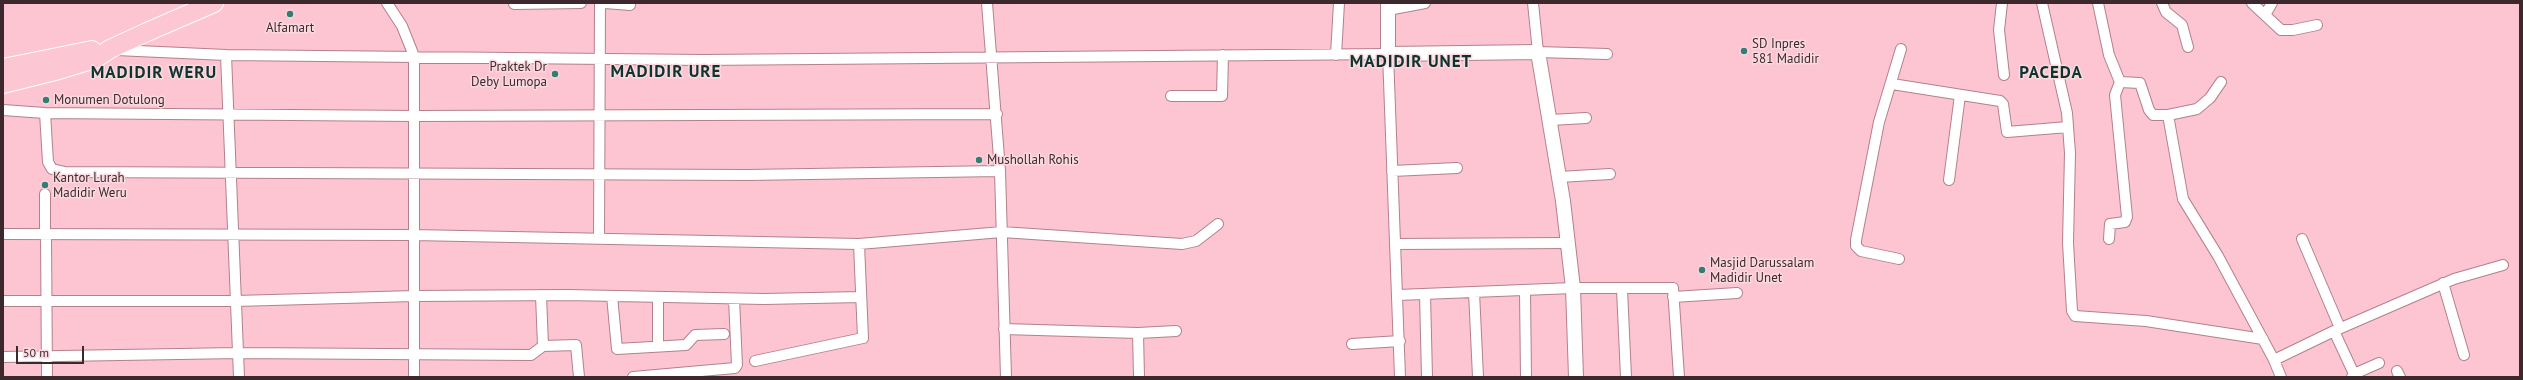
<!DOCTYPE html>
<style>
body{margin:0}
#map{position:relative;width:2523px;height:380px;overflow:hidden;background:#fcc5d1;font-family:"PT Sans",sans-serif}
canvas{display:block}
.frame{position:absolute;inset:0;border:4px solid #3d282d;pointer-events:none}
.scale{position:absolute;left:16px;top:346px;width:68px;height:18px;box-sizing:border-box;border:2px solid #3d282d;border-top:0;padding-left:5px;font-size:12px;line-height:14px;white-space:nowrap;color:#3d282d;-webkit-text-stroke:3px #fbd9e0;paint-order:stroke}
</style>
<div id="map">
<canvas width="2523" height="380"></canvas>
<div class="frame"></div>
<div class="scale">50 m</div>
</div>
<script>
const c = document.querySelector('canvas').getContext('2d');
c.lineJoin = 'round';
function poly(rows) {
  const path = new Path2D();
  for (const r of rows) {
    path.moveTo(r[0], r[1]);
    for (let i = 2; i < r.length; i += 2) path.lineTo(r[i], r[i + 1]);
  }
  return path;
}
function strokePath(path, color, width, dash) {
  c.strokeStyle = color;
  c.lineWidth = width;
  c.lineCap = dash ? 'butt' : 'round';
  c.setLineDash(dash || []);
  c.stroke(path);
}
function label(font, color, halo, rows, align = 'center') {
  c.font = font + ' "PT Sans",sans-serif';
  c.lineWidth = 3;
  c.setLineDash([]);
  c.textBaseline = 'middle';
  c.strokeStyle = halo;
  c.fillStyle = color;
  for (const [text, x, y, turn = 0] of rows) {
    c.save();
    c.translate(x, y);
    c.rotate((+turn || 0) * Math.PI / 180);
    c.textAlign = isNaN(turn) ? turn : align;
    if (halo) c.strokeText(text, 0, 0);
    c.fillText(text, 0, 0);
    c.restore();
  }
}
const street = poly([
 [387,3,402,26,414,56,414,377],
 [605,3,630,5],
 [987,3,1000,171,1006,377],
 [1533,3,1538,52,1607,54],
 [2002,3,1999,30,2004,75],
 [2042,3,2067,113,2070,153,2068,243,2072,311,2075,316,2146,321,2263,339],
 [2098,3,2109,55,2120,82,2140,83,2149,110,2153,115,2168,115,2197,109,2210,98,2221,82],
 [2162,3,2166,12,2182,25,2188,47],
 [2252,3,2281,30,2293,30,2317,25],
 [514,4,581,3],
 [1388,10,1425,3],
 [2265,15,2272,3],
 [116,50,226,55,702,60,1388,54,1400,377],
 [226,55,239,377],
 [1336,55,1339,3],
 [1892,84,2000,101,2003,104,2007,132,2068,127],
 [1171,96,1222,96,1223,55],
 [3,110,45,113,414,116,997,114],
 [45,113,48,162,52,169,65,172,747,175,1000,171],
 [2168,115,2183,199,2218,256,2274,360,2334,331,2354,374],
 [1550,120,1586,118],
 [1392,171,1457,168],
 [1559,177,1610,174],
 [1949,180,1960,95],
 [45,194,45,235],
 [3,234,413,235,859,244,1002,232,1182,244,1196,241,1218,224],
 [46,235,47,377],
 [599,238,600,3],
 [2109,239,2110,224,2125,222,2127,217,2115,95,2120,82],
 [2302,239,2340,328],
 [1395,244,1568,243],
 [1899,259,1861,251,1856,246,1856,240,1879,122,1901,49],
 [2443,283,2464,355],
 [1622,289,1626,377],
 [1474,292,1478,377],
 [1525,292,1526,377],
 [1425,294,1427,377],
 [1398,295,1573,288,1673,288,1679,377],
 [612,296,617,349,686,345,695,335,724,334],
 [658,297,658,346],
 [1673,297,1737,293],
 [3,301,236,301,414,296,567,295,764,299,861,297],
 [1004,329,1138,333,1176,331],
 [2334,331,2454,279,2503,265],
 [1138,333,1139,377],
 [1352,344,1400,341],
 [543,346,576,345,579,377],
 [3,357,237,353,531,355,543,346,541,295],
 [2274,360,2281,377],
 [755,361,863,338,859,244],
 [2397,371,2400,377],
 [633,377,735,368,737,365,734,299],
 [2352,377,2354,374,2379,363]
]);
const secondary = poly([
 [1388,3,1388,54,1538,52,1563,201,1573,288,1576,377]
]);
const highway = poly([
 [3,68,92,50],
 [3,84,59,70,95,59,110,49,147,32,214,3]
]);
const markers = [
 [290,14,4,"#367c73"],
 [1744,51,4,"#367c73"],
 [555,74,4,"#367c73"],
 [46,100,4,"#367c73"],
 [979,160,4,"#367c73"],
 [45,185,4,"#367c73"],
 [1702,270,4,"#367c73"]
];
const poiNames = [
 ["Alfamart",290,28,"center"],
 ["SD Inpres",1752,44],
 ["581 Madidir",1752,59],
 ["Praktek Dr",547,67,"right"],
 ["Deby Lumopa",547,82,"right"],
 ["Monumen Dotulong",54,100],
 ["Mushollah Rohis",987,160],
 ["Kantor Lurah",53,178],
 ["Madidir Weru",53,193],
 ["Masjid Darussalam",1710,263],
 ["Madidir Unet",1710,278]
];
const districtNames = [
 ["MADIDIR UNET",1411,62],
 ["MADIDIR URE",666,72],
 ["MADIDIR WERU",154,73],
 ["PACEDA",2051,73]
];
strokePath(street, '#b3808c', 12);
strokePath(secondary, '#b3808c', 16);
strokePath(highway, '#fff', 20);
strokePath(street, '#fff', 10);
strokePath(secondary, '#fff', 14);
strokePath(highway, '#fcc6d2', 18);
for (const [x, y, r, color] of markers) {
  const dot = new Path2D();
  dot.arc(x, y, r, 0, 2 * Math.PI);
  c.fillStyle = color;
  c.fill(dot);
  strokePath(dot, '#fbd9e0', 1.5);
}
label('13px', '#3d282d', '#fbd9e0', poiNames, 'left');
c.letterSpacing = '1px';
label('bold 17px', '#11332e', '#fbd9e0', districtNames);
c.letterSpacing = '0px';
</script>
